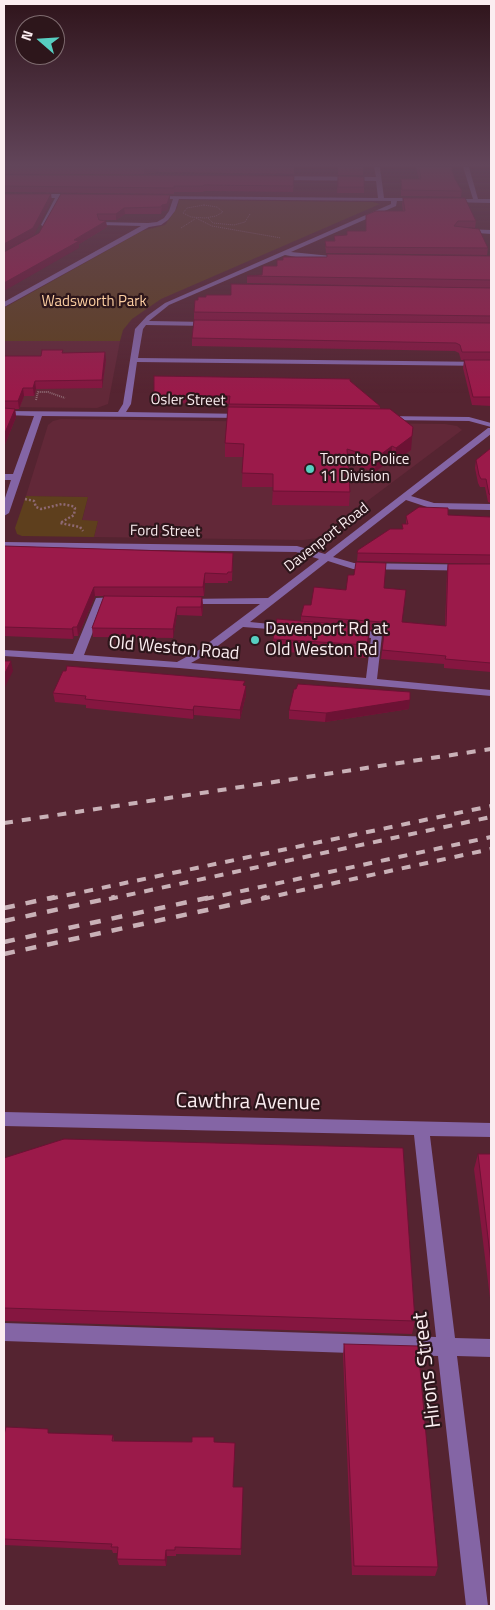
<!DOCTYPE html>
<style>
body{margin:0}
#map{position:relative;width:495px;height:1610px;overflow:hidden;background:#552431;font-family:"Titillium Web",sans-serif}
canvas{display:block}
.frame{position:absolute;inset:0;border:5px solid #fbedf0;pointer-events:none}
.north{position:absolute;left:15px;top:15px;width:50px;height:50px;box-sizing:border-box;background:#2d161b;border:1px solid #7f6c70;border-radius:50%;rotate:289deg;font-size:14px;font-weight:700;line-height:20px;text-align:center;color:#fbedf0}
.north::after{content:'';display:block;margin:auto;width:18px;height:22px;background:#57cec1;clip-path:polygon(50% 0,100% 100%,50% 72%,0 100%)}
</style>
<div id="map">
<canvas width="495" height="1610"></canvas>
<div class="frame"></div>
<div class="north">N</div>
</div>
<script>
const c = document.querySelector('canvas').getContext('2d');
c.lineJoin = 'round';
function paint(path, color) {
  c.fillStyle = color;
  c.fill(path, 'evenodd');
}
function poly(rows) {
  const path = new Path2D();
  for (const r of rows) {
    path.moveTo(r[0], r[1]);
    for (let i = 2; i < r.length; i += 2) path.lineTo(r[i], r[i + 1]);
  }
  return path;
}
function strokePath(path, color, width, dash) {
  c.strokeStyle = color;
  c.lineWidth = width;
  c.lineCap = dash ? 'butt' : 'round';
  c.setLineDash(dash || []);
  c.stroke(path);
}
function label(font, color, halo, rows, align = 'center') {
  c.font = font + ' "Titillium Web",sans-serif';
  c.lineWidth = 4.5;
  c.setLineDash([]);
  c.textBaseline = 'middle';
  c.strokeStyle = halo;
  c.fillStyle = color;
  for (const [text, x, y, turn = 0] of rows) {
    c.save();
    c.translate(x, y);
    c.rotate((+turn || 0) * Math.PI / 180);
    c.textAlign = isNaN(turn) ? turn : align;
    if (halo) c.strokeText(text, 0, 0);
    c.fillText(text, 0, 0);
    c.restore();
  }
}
const built = poly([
 [4,341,120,341,108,404,97,408,4,407],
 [61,419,445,424,457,426,462,430,318,538,303,540,94,537,98,521,82,521,88,497,26,496,48,425,53,421]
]);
const green = poly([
 [179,200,373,202,380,204,161,299,132,319,123,330,120,341,4,341,4,308,142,231,165,225,177,208],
 [26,496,88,497,82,520,98,521,94,537,22,536,17,534,15,528]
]);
const pathFar2 = poly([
 [204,205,217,207,223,212,216,216,205,218,191,217,183,213,187,208,204,205],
 [196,218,212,226,281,238],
 [208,218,213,223,234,225,245,222,250,214],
 [181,228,195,219]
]);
const pathFar1 = poly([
 [36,400,38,392,48,392,65,398]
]);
const path = poly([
 [25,499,34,501,36,507,41,509,62,504,72,506,75,508,74,515,60,523,80,527,83,531]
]);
const minor = poly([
 [374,167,380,167,384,198,419,198,421,201,397,201,396,206,291,252,331,256,333,257,333,259,307,259,285,255,169,305,149,321,209,322,213,324,209,326,146,325,143,329,138,358,491,362,491,366,137,362,131,404,126,412,245,414,249,416,245,418,42,416,9,513,4,516,4,501,11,480,4,480,4,474,13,474,34,416,4,415,4,411,118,412,123,404,135,329,147,316,165,303,391,204,391,201,179,199,175,211,168,220,161,225,149,227,6,306,4,307,4,302,141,226,101,225,99,222,148,223,157,222,164,218,169,211,173,199,154,199,152,196,378,198,376,181,276,180,273,178,276,176,376,177,374,167],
 [463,167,469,167,478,199,491,199,491,203,447,202,449,199,473,199,463,167],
 [4,194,76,194,79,196,61,198,47,225,44,227,41,225,55,198,4,198,4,194],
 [464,229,491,230,491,234,462,232,464,229],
 [382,416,469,417,491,423,491,427,469,421,385,420,382,420,382,416],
 [488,428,491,428,491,434,411,496,434,503,491,504,491,510,433,509,406,500,333,557,354,563,491,565,491,571,353,569,328,561,250,622,291,626,296,629,295,631,243,627,207,654,191,663,366,678,371,638,353,636,348,633,353,630,377,632,382,635,377,679,491,690,491,696,179,668,4,656,4,650,73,654,96,598,118,597,122,598,122,602,104,603,84,655,177,662,199,650,260,604,186,604,181,601,182,599,268,598,319,559,296,552,4,548,4,542,297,546,325,554,488,428],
 [4,1112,491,1123,491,1137,430,1136,455,1338,491,1339,491,1357,457,1356,488,1606,466,1606,438,1356,4,1341,4,1323,436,1337,414,1135,4,1126,4,1112]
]);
const railFar1 = poly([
 [4,823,491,749],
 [49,899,491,806],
 [109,899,491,817],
 [205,899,491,837],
 [261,899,491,849]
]);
const rail = poly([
 [4,908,55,897],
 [4,921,115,897],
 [4,942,211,897],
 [4,954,267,897]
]);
const wall = poly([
 [4,167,294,167,294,174,159,172,144,174,4,174],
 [338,167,363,167,363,175,338,175],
 [416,167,451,167,455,179,462,191,461,197,401,196,401,179,419,179],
 [4,175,294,176,293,192,204,191,203,192,174,192,174,194,4,192],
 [338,176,364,187,364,193,337,193],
 [61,194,170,195,170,201,167,210,162,211,161,214,125,214,116,220,105,220,107,227,79,244,79,248,39,233],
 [403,198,476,221,475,228,468,227,488,248,487,255,326,253,325,241,334,241,334,236,347,235,347,231,365,231,403,211,402,204],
 [491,256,491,406,472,405,463,368,464,360,461,360,459,353,455,351,192,346,192,338,194,320,194,312,198,300,206,297,231,295,491,288,247,283,247,276,262,275,277,266],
 [63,350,63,353,106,360,102,388,36,389,34,396,24,396,19,409,15,409,16,417,4,447,4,356,41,356],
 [350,381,380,406,380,409,411,450,395,461,391,460,375,472,348,463,350,492,349,506,272,505,273,487,242,487,243,457,225,457,225,443,229,404,155,403,154,396],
 [491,448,491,503,488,502,485,487,480,487,478,483,475,468,476,460],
 [491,504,491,564,357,561,358,550,402,529,402,524,406,524,406,516,448,515,491,517,490,512],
 [4,546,233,553,232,581,228,581,228,583,205,583,204,596,130,596,202,597,203,606,202,616,177,615,173,638,93,637,92,628,104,596,95,596,78,636,74,636,73,639,4,636],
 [448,564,491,564,491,672,444,668,444,664,381,659,384,635,381,631,370,630,366,658,273,651,273,639,301,622,301,616,311,605,346,590,384,588,402,622,445,626,447,572],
 [246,686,246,695,240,719,194,715,193,719,86,708,86,705,55,702,53,693],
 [409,709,325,722,289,719,289,710],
 [478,1154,491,1154,491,1298,490,1298,474,1169],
 [4,1158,415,1321,412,1334,4,1321],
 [344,1344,438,1567,435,1576,352,1575,343,1355],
 [49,1433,113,1435,114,1441,192,1442,214,1437,214,1443,234,1487,243,1487,241,1555,176,1554,176,1556,167,1556,166,1566,119,1565,117,1559,117,1553,113,1553,112,1550,4,1545,4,1435]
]);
const shadedWall = poly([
 [149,167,159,167,159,172,144,174,144,168],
 [51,194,52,200,34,235,4,251,4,244],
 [170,195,170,201,167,210,162,211,161,214,162,205],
 [124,208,125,214,116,220,116,214],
 [106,221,107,227,79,244,79,248,4,291,4,283],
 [105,352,106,360,102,388,102,380],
 [35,381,36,389,34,396,33,388],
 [23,388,24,396,19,409,18,401],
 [15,409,16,417,4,447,4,435],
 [413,427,411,450,395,461,396,448],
 [392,446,391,460,375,472,376,458],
 [205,573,205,583,204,596,203,587],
 [94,587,95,596,78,636,77,627],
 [202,597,203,606,202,616,201,607],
 [177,607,177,615,173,638,173,629],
 [73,627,74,636,73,639,72,629],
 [370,627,369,640,366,658,367,645],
 [11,661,13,671,4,689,4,675],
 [246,686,246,695,240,719,240,710],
 [410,700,409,709,325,722,326,713],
 [194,706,194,715,193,719,193,710],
 [166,1550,167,1556,166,1566,165,1560]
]);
const building = poly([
 [4,167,149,167,144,168,4,167],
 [256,167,294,167,294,168,256,167],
 [338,167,363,167,363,169,338,168,338,167],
 [419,167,451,167,455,179,462,191,402,190,401,179,421,179,419,167],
 [4,175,294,176,293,186,204,185,203,186,174,186,174,188,4,186,4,175],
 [338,176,364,177,364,187,338,187,338,176],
 [4,194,51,194,33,228,4,244,4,194],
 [61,194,170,195,167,204,162,205,161,207,124,208,116,214,97,214,99,220,106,221,74,240,79,241,4,283,4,252,39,233,61,194],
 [403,198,465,198,476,221,458,221,454,226,479,229,488,248,326,247,325,241,335,241,334,236,347,235,347,231,366,231,366,215,376,211,405,211,403,198],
 [327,254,491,256,491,280,247,276,262,275,263,266,277,266,277,260,283,260,283,257,327,257,327,254],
 [231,284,491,288,491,316,194,312,195,300,198,300,198,297,206,297,206,295,231,295,231,284],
 [194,320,491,323,491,352,462,352,460,345,456,343,192,338,194,320],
 [42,350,63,350,62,353,105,352,102,380,35,381,33,388,23,388,18,401,4,401,4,356,41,356,42,350],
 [464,360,491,360,491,397,473,397,464,360],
 [154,376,350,379,350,381,380,406,229,404,230,396,154,396,154,376],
 [228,407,390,409,413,427,412,436,396,448,392,446,376,458,347,449,350,492,273,491,273,474,242,473,244,444,225,443,228,407],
 [4,408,15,409,4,435,4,408],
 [491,448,491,495,489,494,486,479,481,479,479,475,476,460,491,448],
 [419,507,448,508,448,515,491,517,491,555,357,553,358,550,390,529,403,529,402,524,408,524,406,516,419,507],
 [4,546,233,553,232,572,228,572,227,574,205,573,203,587,94,587,77,627,73,627,72,629,4,627,4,546],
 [356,562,386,563,384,588,406,590,402,622,446,626,448,564,491,564,491,663,445,659,446,656,382,650,385,626,382,622,301,616,304,605,311,605,314,587,346,590,348,575,354,575,356,562],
 [104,596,202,597,201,607,177,607,173,629,92,628,104,596],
 [277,619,370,627,367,645,273,639,277,619],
 [4,661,11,661,4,675,4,661],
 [67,666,245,681,243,685,246,686,240,710,194,706,193,710,85,699,86,696,53,693,63,671,66,671,67,666],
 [298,684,410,692,410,700,326,713,289,710,294,689,296,689,298,684],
 [64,1139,403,1148,415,1321,4,1308,4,1158,64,1139],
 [478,1154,491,1154,491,1263,478,1154],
 [344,1344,418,1346,438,1567,354,1566,344,1344],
 [6,1427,48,1429,48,1433,113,1435,112,1441,192,1442,192,1437,214,1437,214,1442,235,1443,233,1487,243,1487,241,1549,175,1547,175,1550,166,1550,165,1560,117,1559,118,1547,111,1547,112,1544,4,1539,4,1435,6,1427]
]);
const markers = [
 [310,469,5,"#57cec1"],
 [255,640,5,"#57cec1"]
];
const farParknames = [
 ["Wadsworth Park",94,302]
];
const farStreetnames = [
 ["Osler Street",188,401,1],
 ["Ford Street",165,532,1],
 ["Davenport Road",327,538,-38]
];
const farPoinames = [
 ["Toronto Police",320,460],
 ["11 Division",320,477]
];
const poiNames = [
 ["Davenport Rd at",265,630],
 ["Old Weston Rd",265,651]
];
const streetNames = [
 ["Old Weston Road",174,649,5]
];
const nearStreetnames = [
 ["Cawthra Avenue",248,1103,1],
 ["Hirons Street",428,1370,-97]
];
paint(built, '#622838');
paint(green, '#5e3f1d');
strokePath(pathFar2, '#8e6973', 1, [1, 1]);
strokePath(pathFar1, '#8e6973', 2, [1, 1]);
strokePath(path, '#8e6973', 2.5, [2, 2]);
paint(minor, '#8465a5');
strokePath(railFar1, '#c9b1b7', 4, [9, 9]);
strokePath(rail, '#c9b1b7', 4.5, [11, 11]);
paint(wall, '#851640');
paint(shadedWall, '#6c1234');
paint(building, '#9b1a4a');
strokePath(building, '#6c1234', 1);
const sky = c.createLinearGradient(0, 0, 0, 393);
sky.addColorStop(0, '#2f141b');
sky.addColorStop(0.42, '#62455a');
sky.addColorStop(1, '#62455a00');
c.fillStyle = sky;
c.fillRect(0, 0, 495, 393);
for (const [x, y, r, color] of markers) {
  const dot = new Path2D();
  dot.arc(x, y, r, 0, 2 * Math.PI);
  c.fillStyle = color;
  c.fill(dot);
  strokePath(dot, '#2d161b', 2);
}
label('15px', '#fccea1', '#2d161b', farParknames);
label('15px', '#fbedf0', '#2d161b', farStreetnames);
label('15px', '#fbedf0', '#2d161b', farPoinames, 'left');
label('18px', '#fbedf0', '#2d161b', poiNames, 'left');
label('18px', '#fbedf0', '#2d161b', streetNames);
label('21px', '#fbedf0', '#2d161b', nearStreetnames);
</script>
